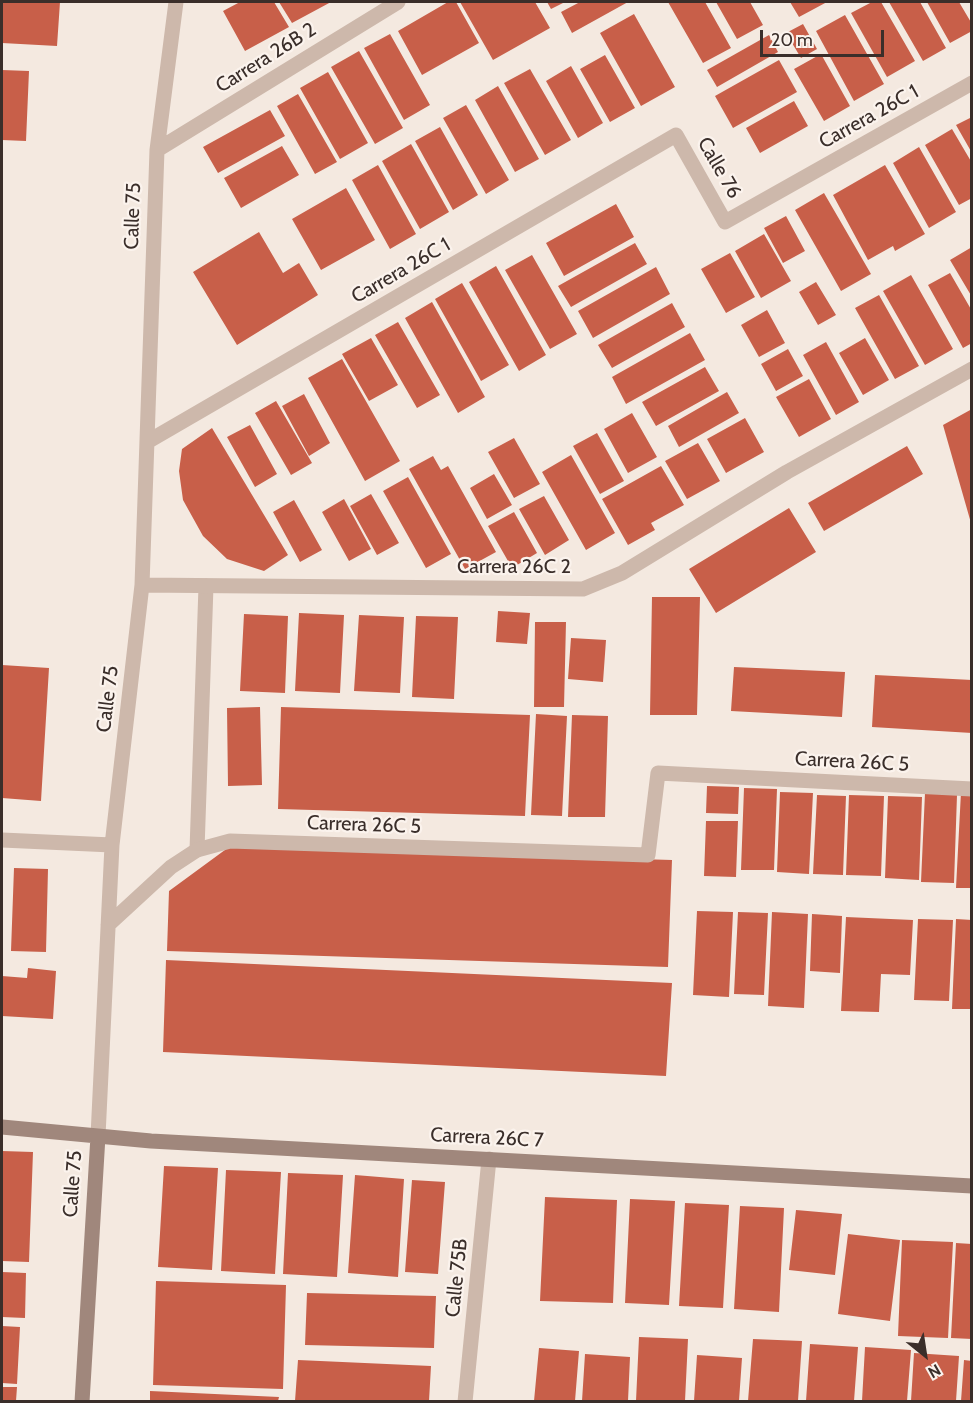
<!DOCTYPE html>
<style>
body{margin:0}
#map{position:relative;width:973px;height:1403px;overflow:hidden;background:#f4e9e0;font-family:Cabin,sans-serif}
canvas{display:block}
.frame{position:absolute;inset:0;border:3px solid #3a2e2a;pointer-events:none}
.north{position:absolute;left:895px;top:1325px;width:60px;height:60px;-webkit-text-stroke:4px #fbf3ed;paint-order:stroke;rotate:150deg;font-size:16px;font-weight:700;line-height:24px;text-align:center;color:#3a2e2a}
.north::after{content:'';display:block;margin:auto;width:21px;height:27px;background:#3a2e2a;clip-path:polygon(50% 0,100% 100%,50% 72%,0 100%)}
.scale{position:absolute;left:760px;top:30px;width:124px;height:27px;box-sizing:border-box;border:3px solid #3a2e2a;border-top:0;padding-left:8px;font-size:18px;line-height:21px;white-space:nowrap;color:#3a2e2a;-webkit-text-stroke:4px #fbf3ed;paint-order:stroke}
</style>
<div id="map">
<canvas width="973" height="1403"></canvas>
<div class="frame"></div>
<div class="north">N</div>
<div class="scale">20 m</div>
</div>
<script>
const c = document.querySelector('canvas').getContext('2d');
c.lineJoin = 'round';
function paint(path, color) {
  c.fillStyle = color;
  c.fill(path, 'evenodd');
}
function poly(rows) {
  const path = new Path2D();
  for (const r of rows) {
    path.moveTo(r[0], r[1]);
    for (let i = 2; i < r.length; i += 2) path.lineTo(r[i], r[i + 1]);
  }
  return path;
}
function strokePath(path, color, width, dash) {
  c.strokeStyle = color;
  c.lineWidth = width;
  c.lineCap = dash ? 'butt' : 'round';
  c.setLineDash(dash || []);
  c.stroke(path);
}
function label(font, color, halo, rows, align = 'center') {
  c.font = font + ' Cabin,sans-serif';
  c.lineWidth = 4.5;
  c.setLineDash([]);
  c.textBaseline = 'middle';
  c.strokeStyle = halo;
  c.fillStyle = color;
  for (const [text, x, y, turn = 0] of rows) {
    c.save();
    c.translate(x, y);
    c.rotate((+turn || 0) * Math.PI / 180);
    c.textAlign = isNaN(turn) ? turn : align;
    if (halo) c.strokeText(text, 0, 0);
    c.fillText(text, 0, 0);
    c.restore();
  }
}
const building = poly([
 [2,2,60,2,57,46,2,43],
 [240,2,274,2,289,27,245,51,223,11],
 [279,2,331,2,292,23],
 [448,2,456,2,479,43,422,75,398,31],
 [460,2,535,2,550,28,493,60],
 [547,2,565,2,551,9],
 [580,2,628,2,572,33,561,12],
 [668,2,705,2,731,48,703,63],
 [716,2,750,2,763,25,737,39],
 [790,2,827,2,799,17],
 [872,2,881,2,915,61,887,77,851,13],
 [889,2,920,2,946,48,923,61],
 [927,2,959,2,972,24,972,31,950,43],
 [634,14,675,87,641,106,600,33],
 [845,15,884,84,854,101,816,31],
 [803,24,817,49,801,58,786,33],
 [390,34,430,105,404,120,364,48],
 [769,35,778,52,717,87,707,70],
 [359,51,403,128,375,144,331,67],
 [821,54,850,106,824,121,794,69],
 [605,55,635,108,610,122,580,69],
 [779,60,797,92,733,128,715,96],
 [571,66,603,123,578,138,546,81],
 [530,69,571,140,545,155,504,83],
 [2,70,29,71,26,141,2,140],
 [328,72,368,143,340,159,300,88],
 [498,86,539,159,515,172,475,100],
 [298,94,337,162,315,174,277,106],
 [794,101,808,126,760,153,746,128],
 [466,105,509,180,486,194,443,118],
 [270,110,285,136,218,173,203,147],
 [972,117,972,153,956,125],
 [440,127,478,195,453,210,415,141],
 [952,129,972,163,972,198,959,205,925,145],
 [411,144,449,212,420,229,382,161],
 [282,146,299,175,241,208,224,178],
 [919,147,956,212,929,228,893,163],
 [378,165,416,234,390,249,352,180],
 [885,165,925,234,895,251,893,246,868,260,833,195],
 [346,188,375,240,321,270,292,219],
 [824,193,871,274,841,291,795,210],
 [616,204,634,237,564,276,546,243],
 [786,216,805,251,783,263,764,228],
 [259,232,283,273,299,263,318,295,237,345,193,272],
 [764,234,791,281,761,298,735,251],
 [635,243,647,264,571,307,558,286],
 [972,247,972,297,950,260],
 [730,253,755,297,726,313,701,269],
 [532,255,577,334,550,349,505,270],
 [496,266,546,355,519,371,469,282],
 [656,267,670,294,593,338,578,311],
 [950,273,972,311,972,343,963,348,928,285],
 [911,275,953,349,925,365,883,291],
 [816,282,836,315,818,325,799,292],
 [462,283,509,365,481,381,435,299],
 [879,295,919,366,895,379,855,308],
 [432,302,485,397,458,413,405,318],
 [672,303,685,327,612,368,598,345],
 [767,310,785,343,759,357,741,325],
 [398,322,440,395,417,408,375,335],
 [690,333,705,360,626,404,612,377],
 [371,338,398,385,369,401,342,354],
 [865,338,889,380,863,395,839,353],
 [826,342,859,402,836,415,803,355],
 [788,349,803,376,776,391,761,364],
 [342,359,400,461,365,481,308,378],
 [705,367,719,391,656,426,642,402],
 [809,379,831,419,799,437,776,397],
 [727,392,739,413,679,447,668,426],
 [304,394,330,443,309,456,282,406],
 [276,401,312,463,291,475,255,413],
 [972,409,972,523,971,523,943,425],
 [632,413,657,457,628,473,604,429],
 [745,418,764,452,726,473,707,439],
 [250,425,277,474,255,487,227,437],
 [212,428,288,555,264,571,227,559,203,536,183,500,179,471,182,449],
 [597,433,624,481,600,494,573,446],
 [514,438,540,484,514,498,488,452],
 [698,443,720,481,687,499,665,461],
 [907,446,923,474,824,531,808,503],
 [571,455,615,533,586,550,542,472],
 [433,456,441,470,448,466,496,552,465,569,409,469],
 [661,466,684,505,651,523,655,530,628,545,602,499],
 [494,474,512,505,487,519,470,488],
 [408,477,451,554,426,568,383,491],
 [371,494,399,543,377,555,350,506],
 [544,496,569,540,545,555,519,509],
 [344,499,371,549,349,561,322,512],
 [294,500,322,550,300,562,273,512],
 [789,508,816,552,716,613,689,569],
 [514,512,537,553,512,568,488,526],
 [652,597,700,597,697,715,650,715],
 [498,611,530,613,527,644,496,642],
 [299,613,344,615,340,693,295,691],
 [244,614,288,616,285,693,240,691],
 [359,615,404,617,400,693,354,691],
 [416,616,458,617,454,699,412,697],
 [535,622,566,622,564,707,534,707],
 [571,638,606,640,603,682,568,679],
 [2,665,49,668,41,801,2,798],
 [734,667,845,672,842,717,731,711],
 [875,675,972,680,972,733,872,727],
 [260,707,262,785,228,786,227,708],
 [281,707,530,715,525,816,278,809],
 [536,714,567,716,562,816,531,815],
 [572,715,608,716,605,817,568,817],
 [707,786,739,787,738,814,706,813],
 [744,788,777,789,774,870,741,870],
 [780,792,813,793,809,874,777,872],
 [961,792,972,792,972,888,956,888],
 [925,793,957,795,954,883,921,882],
 [817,795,846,796,843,875,813,874],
 [849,795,884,796,881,876,846,875],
 [888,796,922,797,919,880,885,878],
 [706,821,738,821,736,877,704,876],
 [229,847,672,860,668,967,167,951,169,891],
 [14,868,48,869,46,952,11,951],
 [697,911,733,912,729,997,693,995],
 [738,912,768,913,764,995,734,994],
 [772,912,808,914,804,1008,768,1006],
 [812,914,842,916,840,973,810,971],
 [846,917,913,920,910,975,881,974,879,1012,841,1011],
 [918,919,953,920,949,1001,914,1000],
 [956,919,972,920,972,1009,952,1009],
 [166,960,672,983,666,1076,163,1052],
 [28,968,56,971,53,1019,2,1016,2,976,27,978],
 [2,1151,33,1152,29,1262,2,1261],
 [164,1166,218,1168,212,1270,158,1267],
 [226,1170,281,1172,275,1274,221,1271],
 [288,1173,343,1175,337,1277,283,1274],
 [355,1175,404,1179,398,1277,348,1273],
 [412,1180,445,1182,438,1274,405,1272],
 [545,1197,617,1200,613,1303,540,1301],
 [630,1199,675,1201,669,1305,625,1303],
 [685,1203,729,1205,723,1308,679,1306],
 [740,1206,784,1208,779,1312,734,1309],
 [796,1210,842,1214,835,1275,789,1270],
 [848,1234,900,1240,890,1321,838,1314],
 [902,1240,953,1242,948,1338,898,1336],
 [956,1243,972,1244,972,1339,951,1338],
 [2,1272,26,1273,25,1318,2,1317],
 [156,1281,286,1285,283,1389,153,1385],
 [307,1293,436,1296,434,1348,305,1345],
 [2,1326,20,1327,17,1384,2,1383],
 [639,1337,688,1339,685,1401,636,1401],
 [753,1339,802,1341,798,1401,748,1401],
 [810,1344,858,1347,854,1401,806,1401],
 [865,1347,911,1350,907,1401,862,1401],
 [539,1348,579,1351,575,1401,534,1401],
 [914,1353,959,1356,956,1401,911,1401],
 [585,1354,630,1357,628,1401,582,1401],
 [697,1355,742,1358,739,1401,694,1401],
 [298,1360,431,1366,429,1401,295,1401],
 [964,1360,972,1361,972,1401,961,1401],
 [2,1387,17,1387,16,1401,2,1401],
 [150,1391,279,1397,278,1401,150,1401]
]);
const lane = poly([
 [197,850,206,586]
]);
const street = poly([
 [157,150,398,2],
 [147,442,676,135,725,222,972,83],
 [142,585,583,589,622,573,787,472,972,369],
 [2,840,112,845],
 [108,925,171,867,197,850,230,841,648,855,658,773,972,789],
 [98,1136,112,845,142,585,157,150,176,2],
 [465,1402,489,1159]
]);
const secondary = poly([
 [2,1127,151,1141,972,1186],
 [82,1402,98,1136]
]);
const streetNames = [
 ["Carrera 26B 2",266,58,-32],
 ["Carrera 26C 1",869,117,-29],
 ["Calle 76",719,168,60],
 ["Calle 75",133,216,-88],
 ["Carrera 26C 1",401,271,-30],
 ["Carrera 26C 2",514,567],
 ["Calle 75",108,699,-83],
 ["Carrera 26C 5",852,762,3],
 ["Carrera 26C 5",364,825,2],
 ["Carrera 26C 7",487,1138,3],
 ["Calle 75",73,1184,-86],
 ["Calle 75B",457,1278,-84]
];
paint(building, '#c85f49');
strokePath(lane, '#cdb8ab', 15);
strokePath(street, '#cdb8ab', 15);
strokePath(secondary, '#a0877c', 15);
label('20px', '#3a2e2a', '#fbf3ed', streetNames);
</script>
